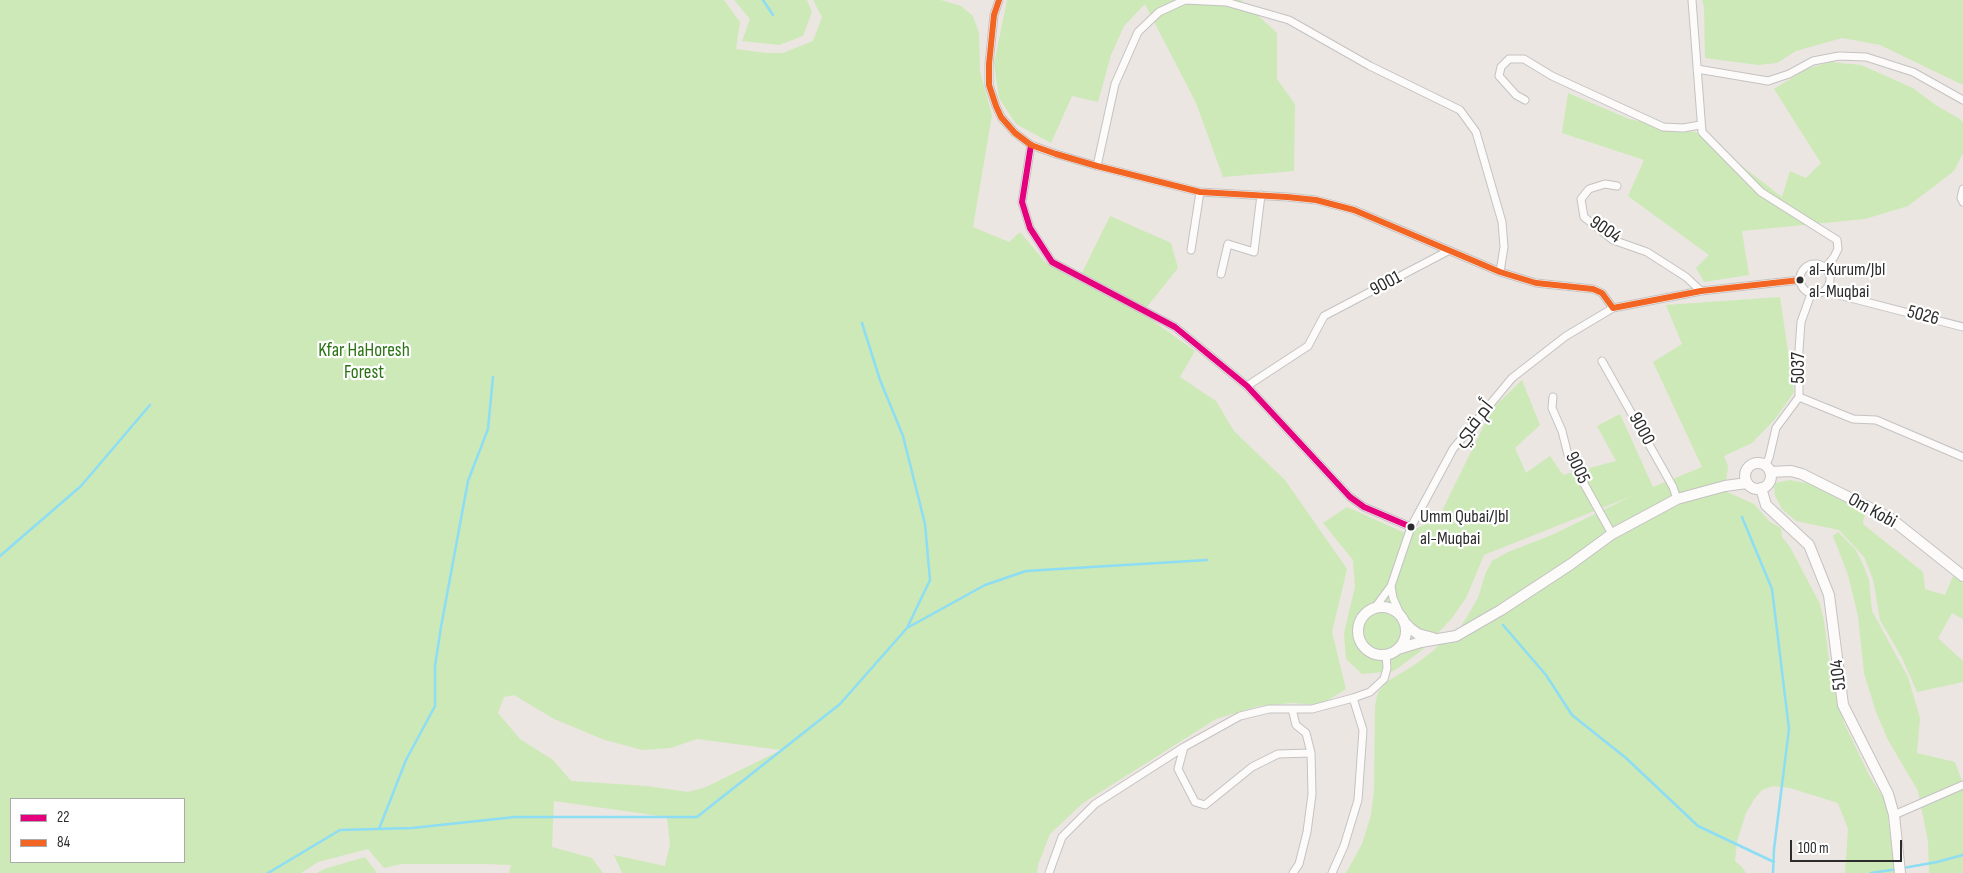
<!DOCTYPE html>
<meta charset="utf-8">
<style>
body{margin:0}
#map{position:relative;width:1963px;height:873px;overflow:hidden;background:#ebe6e1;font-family:"Sofia Sans Condensed",sans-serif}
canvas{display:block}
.legend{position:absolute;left:10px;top:798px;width:175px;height:65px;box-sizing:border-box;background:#fff;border:1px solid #ababab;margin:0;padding:6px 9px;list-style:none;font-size:15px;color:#2c2c2c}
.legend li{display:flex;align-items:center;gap:10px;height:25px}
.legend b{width:25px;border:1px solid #ababab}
.scale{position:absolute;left:1790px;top:840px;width:112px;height:22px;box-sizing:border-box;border:2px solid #2c2c2c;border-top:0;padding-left:6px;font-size:15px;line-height:18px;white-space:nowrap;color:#2c2c2c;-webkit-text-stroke:4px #fff;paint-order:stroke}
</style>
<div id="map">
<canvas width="1963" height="873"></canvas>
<ul class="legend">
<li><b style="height:6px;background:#e5007d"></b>22</li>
<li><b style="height:6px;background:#f26522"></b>84</li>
</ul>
<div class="scale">100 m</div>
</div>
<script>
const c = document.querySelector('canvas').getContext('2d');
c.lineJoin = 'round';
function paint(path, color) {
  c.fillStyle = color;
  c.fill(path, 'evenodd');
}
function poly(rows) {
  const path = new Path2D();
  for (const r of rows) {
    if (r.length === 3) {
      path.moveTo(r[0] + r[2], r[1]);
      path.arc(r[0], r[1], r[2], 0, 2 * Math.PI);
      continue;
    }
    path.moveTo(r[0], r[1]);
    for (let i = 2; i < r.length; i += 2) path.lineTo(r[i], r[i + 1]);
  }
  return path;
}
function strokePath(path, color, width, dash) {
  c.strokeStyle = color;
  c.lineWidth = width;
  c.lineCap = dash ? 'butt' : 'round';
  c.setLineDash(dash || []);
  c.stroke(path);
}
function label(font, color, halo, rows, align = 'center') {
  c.font = font + ' "Sofia Sans Condensed",Cairo,sans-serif';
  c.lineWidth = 4.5;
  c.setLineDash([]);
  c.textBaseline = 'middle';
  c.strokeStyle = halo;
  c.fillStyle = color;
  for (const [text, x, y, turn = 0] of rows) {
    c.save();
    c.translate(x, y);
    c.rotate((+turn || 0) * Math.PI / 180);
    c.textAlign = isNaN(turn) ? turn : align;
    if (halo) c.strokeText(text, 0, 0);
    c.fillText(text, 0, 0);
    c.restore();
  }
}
const green = poly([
 [0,0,724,0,740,22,736,49,766,53,783,53,813,41,822,17,813,0,941,0,961,6,973,16,979,33,980,72,992,115,973,227,1009,242,1020,232,1046,263,1079,279,1110,216,1171,243,1178,268,1142,313,1195,351,1180,377,1216,401,1234,431,1285,480,1347,569,1332,632,1346,689,1320,705,1292,703,1259,706,1216,719,1083,803,1050,834,1038,865,1037,873,622,873,614,855,665,866,670,844,667,817,554,801,552,847,592,858,603,873,509,873,511,865,485,864,402,864,384,868,368,849,318,862,301,873,0,873],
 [514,695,554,719,605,740,642,750,671,748,697,739,781,750,706,787,688,792,647,786,571,781,553,760,520,739,498,713,504,697],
 [11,799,184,799,184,862,11,862],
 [734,0,807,0,812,12,803,36,779,45,742,41,750,19],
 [1007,0,1241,0,1277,33,1277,79,1295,104,1294,171,1223,177,1196,103,1145,4,1124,26,1111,55,1098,102,1072,96,1051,143,1016,124,999,98,994,64],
 [1702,0,1963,0,1963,85,1880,45,1842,38,1796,51,1777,63,1758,65,1705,58,1704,7],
 [1830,62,1861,65,1913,88,1937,106,1960,119,1963,123,1963,153,1954,171,1908,206,1865,219,1742,231,1749,275,1704,282,1696,268,1709,255,1628,196,1644,160,1562,133,1568,93,1629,119,1699,133,1782,197,1790,171,1806,178,1821,163,1774,89,1807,69],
 [1780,297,1794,392,1775,419,1752,443,1724,456,1728,466,1725,491,1754,504,1770,522,1781,528,1782,537,1790,547,1820,604,1824,621,1832,681,1844,723,1869,775,1886,802,1895,873,1845,873,1848,829,1838,803,1790,788,1773,786,1762,790,1755,798,1746,813,1737,841,1735,861,1742,867,1746,873,1346,873,1362,844,1371,815,1374,790,1375,706,1378,692,1388,681,1413,666,1433,651,1452,630,1456,635,1478,598,1486,572,1492,561,1508,552,1552,535,1632,496,1484,555,1466,598,1452,618,1421,651,1394,671,1362,674,1346,659,1344,633,1355,587,1353,560,1323,523,1347,507,1405,533,1438,519,1492,409,1522,380,1540,425,1515,448,1526,473,1550,456,1563,475,1616,461,1597,426,1620,414,1653,487,1702,467,1653,362,1682,344,1666,305],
 [1790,480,1811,484,1865,512,1863,524,1923,572,1925,589,1945,595,1953,576,1963,583,1963,619,1952,613,1938,638,1963,661,1963,682,1917,692,1902,658,1880,620,1873,579,1864,557,1839,530,1796,521,1782,509,1775,496,1774,483],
 [1838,532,1855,549,1862,562,1869,580,1872,611,1908,677,1920,718,1917,753,1955,762,1963,784,1963,873,1929,873,1928,841,1918,791,1888,740,1876,712,1864,673,1858,616,1848,575,1833,536],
 [365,857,377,873,317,873,324,869]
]);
const stream = poly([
 [763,0,773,15],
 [1742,517,1772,589,1789,729,1774,849,1773,873],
 [0,556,81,486,150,405],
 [1503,625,1546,675,1572,715,1626,758,1698,826,1774,862],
 [907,628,985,585,1026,571,1207,560],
 [379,829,406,760,435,706,435,666,441,627,468,481,488,429,493,377],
 [1903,868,1937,862,1963,855],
 [268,873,340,830,412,828,515,817,697,817,840,704,907,628,930,580,925,524,903,436,880,380,862,323],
 [1871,873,1898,869]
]);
const street = poly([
 [999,0,994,15,989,64,989,85,996,106,1001,117,1015,133,1031,145,1056,154,1097,166,1200,192,1287,197,1316,200,1354,210,1500,272,1536,283,1593,289,1602,293,1613,308,1701,291,1800,280],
 [1692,0,1702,132,1761,192,1837,240,1838,249,1834,257,1825,268],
 [1697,69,1768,81,1789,74,1813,61,1839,56,1866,57,1913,72,1963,100],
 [1525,100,1516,95,1499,76,1501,67,1509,59,1524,59,1552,76,1663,127,1683,128,1700,125],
 [1031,145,1022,202,1030,228,1052,262,1175,327,1247,386,1350,497,1364,507,1411,527],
 [1097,166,1115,84,1138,32,1159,12,1185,0,1226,2,1289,20,1370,66,1460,110,1476,132,1502,222,1504,247,1500,272],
 [1617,186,1605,184,1589,189,1581,199,1584,217,1613,240,1647,252,1686,277,1701,291],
 [1963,189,1961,198,1963,202],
 [1191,250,1200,192],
 [1815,279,15],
 [1221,274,1228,244,1254,252,1261,195],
 [1827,288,1835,294,1963,327],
 [1602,361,1673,487,1677,499],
 [1247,386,1308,346,1324,316,1448,251],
 [1553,397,1552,408,1562,431,1568,455,1612,534],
 [1799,397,1853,419,1876,420,1963,457],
 [1765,465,1769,458,1776,428,1799,397,1799,350,1801,322,1811,294],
 [1391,586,1393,598,1400,614],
 [1369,611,1377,605,1391,586,1411,527,1453,449,1512,378,1566,336,1613,308],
 [1292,709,1296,725,1306,733,1311,753,1278,754,1252,767,1205,805,1195,802,1178,769,1184,747,1240,716,1269,709,1312,709,1353,698],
 [1894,815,1963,785],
 [1049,873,1062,837,1095,804,1184,747],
 [1293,873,1299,864,1307,832,1312,794,1311,753],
 [1332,873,1344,846,1358,800,1363,730,1353,698,1370,692,1384,679,1387,668,1386,654]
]);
const secondary = poly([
 [1758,476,13],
 [1770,472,1791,471,1802,474,1890,518,1963,576],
 [1761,488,1766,505,1809,545,1829,595,1843,705,1888,794,1894,815,1900,873],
 [1382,631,24],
 [1404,622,1411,629,1418,634,1433,638],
 [1398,649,1421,642,1456,636,1501,610,1571,564,1612,534,1677,499,1725,486,1747,483]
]);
const bus1 = poly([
 [1031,145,1022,202,1030,228,1052,262,1175,327,1247,386,1350,497,1364,507,1411,527]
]);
const bus2 = poly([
 [999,0,994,15,989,64,989,85,996,106,1001,117,1015,133,1031,145,1056,154,1097,166,1200,192,1287,197,1316,200,1354,210,1500,272,1536,283,1593,289,1602,293,1613,308,1701,291,1800,280]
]);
const markers = [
 [1800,280,4.5,"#2c2c2c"],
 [1411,527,4.5,"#2c2c2c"]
];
const busNames = [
 ["al-Kurum/Jbl",1809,270],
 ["al-Muqbai",1809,292],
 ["Umm Qubai/Jbl",1420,517],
 ["al-Muqbai",1420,539]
];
const streetNames = [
 ["9004",1605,230,34],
 ["9001",1386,284,-28],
 ["5026",1923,316,15],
 ["5037",1799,368,-90],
 ["أم قبي",1474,424,-51],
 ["9000",1641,429,61],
 ["9005",1577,468,64],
 ["Om Kobi",1872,511,29],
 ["5104",1839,675,-97]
];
const parkNames = [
 ["Kfar HaHoresh",364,351],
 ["Forest",364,373]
];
paint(green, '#cde9b7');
strokePath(stream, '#8dddf4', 2.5);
strokePath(street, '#c4c2c3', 9);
strokePath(secondary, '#c4c2c3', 12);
strokePath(street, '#fcfbfa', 7);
strokePath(secondary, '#fcfbfa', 10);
strokePath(bus1, '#e5007d', 6);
strokePath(bus2, '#f26522', 6);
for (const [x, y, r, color] of markers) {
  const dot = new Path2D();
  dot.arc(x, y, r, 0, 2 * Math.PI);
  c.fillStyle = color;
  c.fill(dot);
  strokePath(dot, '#fff', 2);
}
label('18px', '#2c2c2c', '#fff', busNames, 'left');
label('19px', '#2c2c2c', '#fff', streetNames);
label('19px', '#297312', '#fff', parkNames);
</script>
